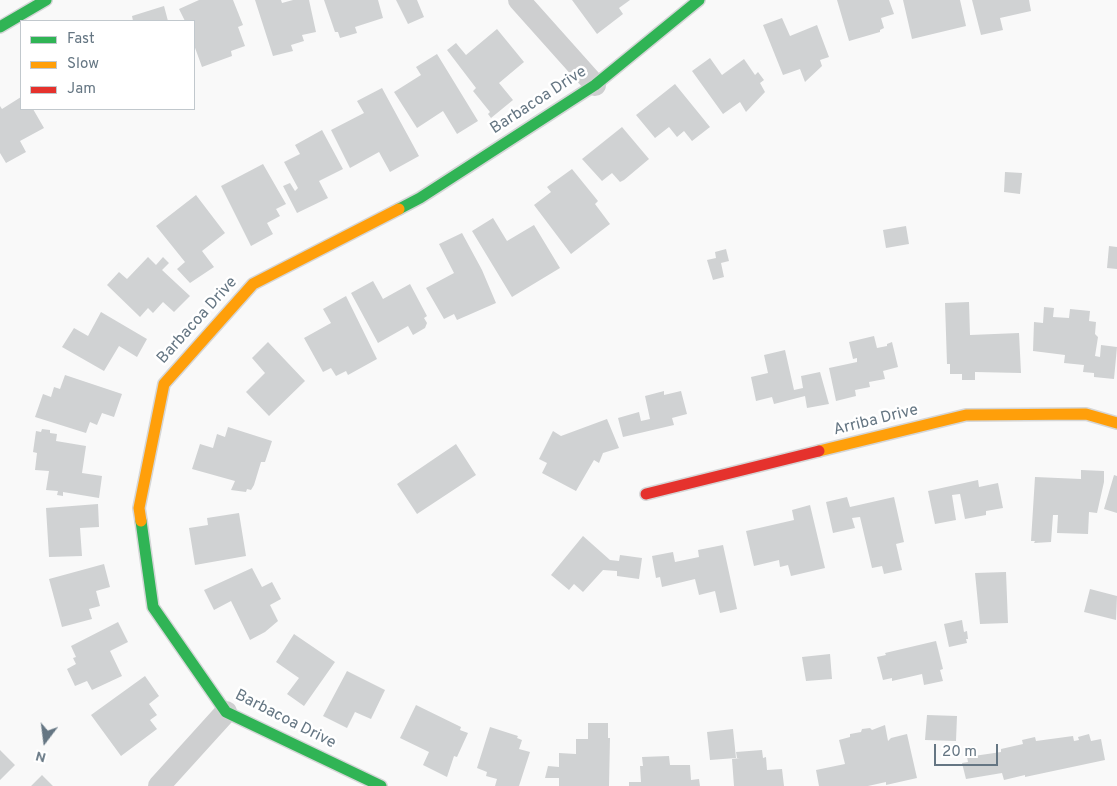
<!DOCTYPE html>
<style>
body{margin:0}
#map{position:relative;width:1117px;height:786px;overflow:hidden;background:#f9f9f9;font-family:Overpass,sans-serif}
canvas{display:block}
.legend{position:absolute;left:20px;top:20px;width:175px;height:90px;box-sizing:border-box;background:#fff;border:1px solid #c1c8cd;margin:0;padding:6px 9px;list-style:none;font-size:15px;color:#657683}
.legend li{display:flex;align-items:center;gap:10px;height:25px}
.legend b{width:25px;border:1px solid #c1c8cd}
.north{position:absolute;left:20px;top:716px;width:50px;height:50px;-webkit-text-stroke:4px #fff;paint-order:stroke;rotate:195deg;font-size:14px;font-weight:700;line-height:20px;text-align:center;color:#657683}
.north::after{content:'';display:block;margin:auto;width:18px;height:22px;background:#657683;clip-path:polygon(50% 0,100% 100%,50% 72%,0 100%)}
.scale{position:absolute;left:934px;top:744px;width:64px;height:22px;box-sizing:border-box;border:2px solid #657683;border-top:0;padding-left:6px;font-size:15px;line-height:18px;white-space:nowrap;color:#657683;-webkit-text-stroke:4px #fff;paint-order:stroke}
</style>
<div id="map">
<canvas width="1117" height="786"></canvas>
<ul class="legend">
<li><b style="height:6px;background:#30b455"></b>Fast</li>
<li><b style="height:6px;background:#ff9f0a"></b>Slow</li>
<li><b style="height:6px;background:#e5322d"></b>Jam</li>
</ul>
<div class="north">N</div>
<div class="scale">20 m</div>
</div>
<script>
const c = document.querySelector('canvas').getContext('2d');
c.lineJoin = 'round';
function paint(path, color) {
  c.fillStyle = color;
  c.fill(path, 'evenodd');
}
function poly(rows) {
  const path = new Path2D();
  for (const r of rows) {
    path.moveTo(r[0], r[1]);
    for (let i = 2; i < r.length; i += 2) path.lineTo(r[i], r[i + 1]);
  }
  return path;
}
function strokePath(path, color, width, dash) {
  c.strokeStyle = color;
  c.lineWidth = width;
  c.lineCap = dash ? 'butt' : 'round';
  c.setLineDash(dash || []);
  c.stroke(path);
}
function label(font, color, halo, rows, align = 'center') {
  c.font = font + ' Overpass,sans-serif';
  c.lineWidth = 5;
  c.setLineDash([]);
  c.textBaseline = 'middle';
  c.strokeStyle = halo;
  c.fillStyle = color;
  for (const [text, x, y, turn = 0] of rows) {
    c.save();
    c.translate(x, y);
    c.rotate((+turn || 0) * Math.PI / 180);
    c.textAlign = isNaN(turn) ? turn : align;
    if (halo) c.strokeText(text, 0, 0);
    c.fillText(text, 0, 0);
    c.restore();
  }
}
const building = poly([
 [199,0,233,0,243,25,238,27,245,46,231,51,232,56,202,67,194,45,194,21,185,21,179,9],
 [255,0,281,0,282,3,293,0,309,0,316,32,302,35,304,41,291,45,293,51,273,56],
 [324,0,378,0,383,18,355,27,357,33,340,38,338,32,335,32],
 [396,0,417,0,424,17,408,24],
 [572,0,630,0,619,8,623,14,597,34],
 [837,0,889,0,894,14,881,18,884,28,880,30,880,32,849,41],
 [903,0,960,0,966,26,912,39],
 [972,0,1029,0,1031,11,1000,18,1003,30,981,35],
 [164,6,168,21,133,21,132,16],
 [782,18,790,36,817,25,829,57,820,60,822,66,805,82,800,69,783,75,763,25],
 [497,29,524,62,499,83,513,100,491,118,488,114,490,112,473,91,476,88,447,50,456,43,466,55],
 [437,54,478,121,457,134,443,111,417,128,394,92,421,75,416,67],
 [710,58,722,75,744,59,755,75,758,72,764,80,760,83,765,92,746,112,740,102,723,114,692,71],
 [675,84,710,127,692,141,684,131,677,137,669,127,655,138,636,115],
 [382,88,419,156,390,172,379,152,350,168,331,130,364,113,357,101],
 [21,97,21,109,33,109,44,128,20,141,26,152,6,163,0,153,0,106,2,109],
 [622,127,649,159,624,180,620,182,612,173,602,181,582,159],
 [322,130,343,169,319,181,328,198,297,213,283,186,290,183,295,191,298,188,284,162,300,154,295,145],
 [263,164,286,204,276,209,280,216,267,223,273,234,251,246,221,186],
 [572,169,598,201,595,204,610,224,571,254,534,205,551,192,547,187],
 [1005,172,1022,173,1020,194,1004,192],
 [196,195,225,233,202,251,214,267,190,283,177,269,185,262,156,226],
 [493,218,507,241,534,225,560,268,512,297,472,231],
 [906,226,909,244,886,248,883,230],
 [462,233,482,270,496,303,457,320,454,314,444,319,426,288,454,273,439,244],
 [1109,246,1117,247,1117,269,1107,268],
 [726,249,729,261,721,263,724,277,713,280,707,260,716,258,715,252],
 [148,257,156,265,163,257,169,263,162,270,190,296,174,312,163,302,153,313,148,308,140,317,107,285,119,272,127,279],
 [373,281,383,299,410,284,427,316,424,318,427,323,425,328,413,335,408,326,378,343,351,293],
 [346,296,377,359,348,375,346,371,336,376,331,368,323,372,304,338,331,323,323,309],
 [969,302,970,335,1019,333,1021,373,975,372,975,380,962,380,962,374,950,374,950,364,947,364,945,303],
 [1044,307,1054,308,1053,317,1069,318,1070,309,1090,311,1089,321,1096,322,1095,334,1098,337,1095,356,1100,357,1101,345,1117,347,1114,379,1094,377,1094,373,1083,372,1084,365,1064,363,1065,355,1033,351,1034,322,1043,323],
 [101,312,147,339,137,357,119,346,104,371,62,347,74,328,88,336],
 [874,336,877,348,887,346,887,344,892,342,898,367,883,371,885,379,869,382,870,387,855,390,856,396,836,401,829,368,857,362,857,358,853,359,849,342],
 [268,342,305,381,269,416,246,392,265,373,252,358],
 [785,350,794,390,803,388,801,376,820,372,829,404,807,408,805,396,774,404,772,397,756,401,751,377,768,373,764,355],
 [65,375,122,394,114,417,102,413,97,425,90,422,86,433,35,417,43,394,51,397,54,387,60,389],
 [664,391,664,395,681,391,687,414,672,418,674,425,623,437,618,418,639,412,641,421,650,419,645,396],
 [607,419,619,448,603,453,599,463,594,460,576,491,542,473,547,463,539,459,553,431,561,436],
 [228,427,272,441,265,462,261,462,254,485,251,490,247,489,246,492,231,490,235,481,192,469,200,444,213,448,217,434,225,437],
 [42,429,50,430,50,433,57,434,56,441,86,446,82,473,102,476,99,498,63,492,63,496,57,495,58,491,46,490,49,471,35,470,37,453,33,452,36,431,41,432],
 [456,444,476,475,417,514,397,484],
 [1081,470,1104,471,1104,482,1097,513,1089,512,1088,534,1057,533,1058,515,1053,515,1051,542,1034,543,1035,541,1031,541,1035,477,1081,479],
 [1114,475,1117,476,1117,513,1104,509],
 [978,480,979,487,998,483,1003,508,986,511,986,515,965,519,960,494,952,495,956,520,935,524,928,491],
 [847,497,850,507,894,497,904,542,896,544,902,570,884,574,882,566,872,568,860,517,852,518,855,528,833,533,826,502],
 [98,504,99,527,80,528,82,556,49,557,46,508],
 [810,505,825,568,791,576,788,565,780,567,779,560,754,566,746,531,794,520,792,510],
 [239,513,246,556,195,565,189,528,208,525,207,518],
 [583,536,610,560,619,561,620,555,642,558,639,579,617,576,617,571,603,570,583,592,574,584,569,590,551,575],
 [723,545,737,609,720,613,715,591,699,595,695,579,662,587,660,577,656,578,652,556,673,552,675,562,699,557,698,550],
 [104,564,110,587,96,591,100,606,89,609,92,619,62,627,49,579],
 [252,568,262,587,272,582,281,599,270,605,278,621,265,632,250,640,231,601,214,610,204,590],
 [1006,572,1008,623,980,624,975,573],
 [1090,589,1117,596,1116,620,1084,612],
 [962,620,964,632,967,631,968,639,966,639,967,643,949,647,944,624],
 [118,622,128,642,110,651,122,676,92,690,87,681,75,686,67,669,76,664,73,658,76,657,71,646],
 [294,634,335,662,304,706,287,694,299,678,276,662],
 [936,641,943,669,940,670,943,681,924,685,922,674,892,681,892,678,883,680,877,657,886,655,885,653],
 [830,654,832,679,806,681,802,657],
 [347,671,385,690,371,719,355,712,347,728,323,716],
 [145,676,159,696,149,704,157,715,150,720,157,729,121,756,91,715],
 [416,705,461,727,460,730,468,733,457,757,454,756,447,777,423,765,429,752,400,738],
 [927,715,957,716,956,741,925,740],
 [588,723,608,723,608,738,610,738,609,786,559,786,559,778,545,778,548,766,559,767,559,753,576,754,576,739,588,739],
 [885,725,888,741,891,738,907,734,917,778,886,785,886,782,868,786,819,786,816,770,845,764,839,740,850,737,850,734,861,732,862,729,870,728,872,730],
 [490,727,518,736,517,738,522,740,519,749,530,752,519,786,495,786,497,779,486,776,487,772,477,768],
 [733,729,736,758,710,760,707,732],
 [1089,734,1091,741,1101,739,1105,760,1025,777,1025,775,1004,780,1002,773,966,779,962,763,968,762,967,757,1001,752,1001,749,1023,744,1022,740,1035,737,1036,741,1073,736,1074,741,1079,740,1078,737],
 [0,750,15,765,0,780],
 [762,750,763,758,766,757,767,770,782,769,784,786,734,786,732,759,740,758,737,758,736,752],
 [669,756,670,765,690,765,691,780,699,779,700,786,629,786,629,782,641,782,640,766,643,766,642,757],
 [42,775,53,786,31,786]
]);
const street = poly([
 [519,0,595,85],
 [159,786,226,712]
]);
const fast = poly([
 [0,27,46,0],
 [399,209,420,198,595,85,699,0],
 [141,521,153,607,226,712,381,786]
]);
const slow = poly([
 [819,451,966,415,1086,414,1117,423],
 [141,521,139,508,164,384,253,284,399,209]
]);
const jam = poly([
 [646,494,819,451]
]);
const streetNames = [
 ["Barbacoa Drive",539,101,-33],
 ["Barbacoa Drive",198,321,-48],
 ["Arriba Drive",876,421,-14],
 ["Barbacoa Drive",285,720,27]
];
paint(building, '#d0d2d3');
strokePath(fast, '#d5d6d7', 14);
strokePath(slow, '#d5d6d7', 14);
strokePath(jam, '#d5d6d7', 14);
strokePath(street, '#cecfd0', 22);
strokePath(fast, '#30b455', 11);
strokePath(slow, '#ff9f0a', 11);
strokePath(jam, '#e5322d', 11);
label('16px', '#657683', '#fff', streetNames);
</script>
